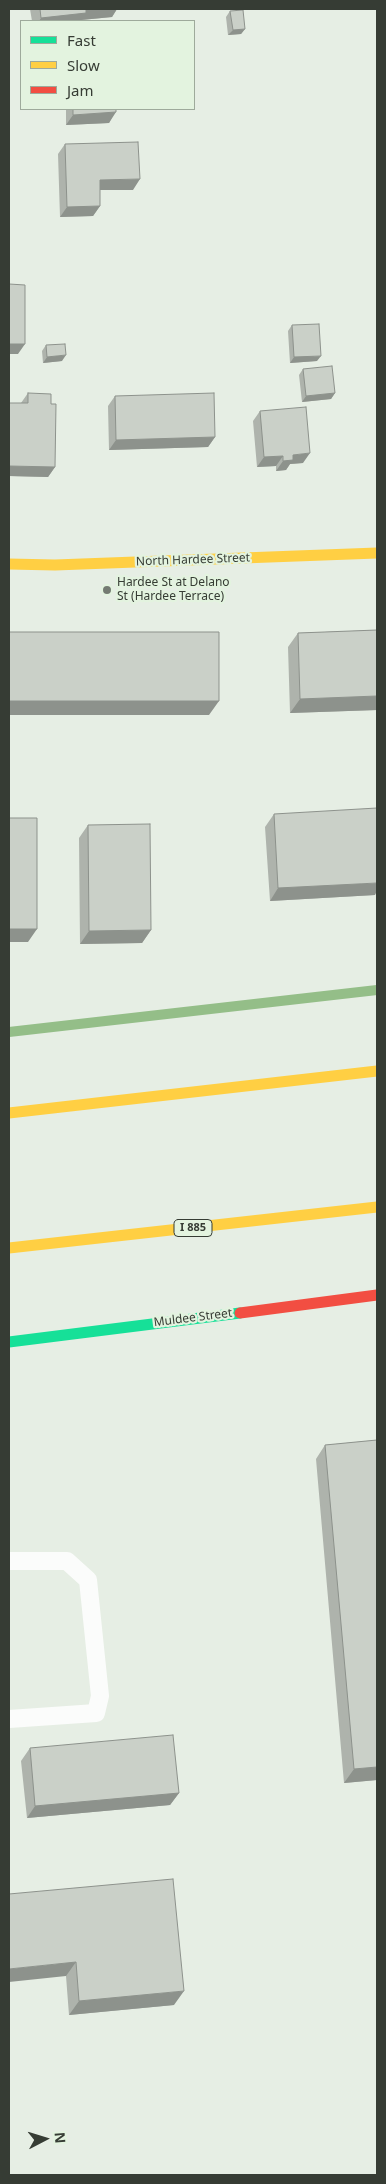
<!DOCTYPE html>
<style>
body{margin:0}
#map{position:relative;width:386px;height:2184px;overflow:hidden;background:#e6eee4;font-family:"Noto Sans",sans-serif}
canvas{display:block}
.frame{position:absolute;inset:0;border:10px solid #363c34;pointer-events:none}
.legend{position:absolute;left:20px;top:20px;width:175px;height:90px;box-sizing:border-box;background:#e3f3df;border:1px solid #9eaa9b;margin:0;padding:6px 9px;list-style:none;font-size:15px;color:#363c34}
.legend li{display:flex;align-items:center;gap:10px;height:25px}
.legend b{width:25px;border:1px solid #9eaa9b}
.north{position:absolute;left:20px;top:2114px;width:50px;height:50px;-webkit-text-stroke:4px #e3f3df;paint-order:stroke;rotate:85deg;font-size:14px;font-weight:700;line-height:20px;text-align:center;color:#363c34}
.north::after{content:'';display:block;margin:auto;width:18px;height:22px;background:#363c34;clip-path:polygon(50% 0,100% 100%,50% 72%,0 100%)}
</style>
<div id="map">
<canvas width="386" height="2184"></canvas>
<div class="frame"></div>
<ul class="legend">
<li><b style="height:6px;background:#16e098"></b>Fast</li>
<li><b style="height:6px;background:#ffcf43"></b>Slow</li>
<li><b style="height:6px;background:#f24e42"></b>Jam</li>
</ul>
<div class="north">N</div>
</div>
<script>
const c = document.querySelector('canvas').getContext('2d');
c.lineJoin = 'round';
function poly(rows) {
  const path = new Path2D();
  for (const r of rows) {
    path.moveTo(r[0], r[1]);
    for (let i = 2; i < r.length; i += 2) path.lineTo(r[i], r[i + 1]);
  }
  return path;
}
function strokePath(path, color, width, dash) {
  c.strokeStyle = color;
  c.lineWidth = width;
  c.lineCap = dash ? 'butt' : 'round';
  c.setLineDash(dash || []);
  c.stroke(path);
}
function paint(path, color) {
  c.fillStyle = color;
  c.fill(path, 'evenodd');
}
function label(font, color, halo, rows, align = 'center') {
  c.font = font + ' "Noto Sans",sans-serif';
  c.lineWidth = 4.5;
  c.setLineDash([]);
  c.textBaseline = 'middle';
  c.strokeStyle = halo;
  c.fillStyle = color;
  for (const [text, x, y, turn = 0] of rows) {
    c.save();
    c.translate(x, y);
    c.rotate((+turn || 0) * Math.PI / 180);
    c.textAlign = isNaN(turn) ? turn : align;
    if (halo) c.strokeText(text, 0, 0);
    c.fillText(text, 0, 0);
    c.restore();
  }
}
const stream = poly([
 [9,1032,377,990]
]);
const lane = poly([
 [9,1561,67,1561,88,1580,100,1696,96,1713,9,1719]
]);
const fast = poly([
 [9,1342,240,1313]
]);
const slow = poly([
 [9,564,55,565,377,553],
 [9,1113,377,1071],
 [9,1248,377,1207]
]);
const jam = poly([
 [240,1313,377,1295]
]);
const wall = poly([
 [30,9,117,9,112,17,81,20,80,21,32,21],
 [230,11,245,29,241,34,228,35,226,17],
 [66,109,116,109,109,123,66,125],
 [65,144,133,190,100,190,100,206,93,216,60,217,58,154],
 [292,325,317,361,290,363,288,331],
 [46,345,62,361,43,363,42,351],
 [303,369,335,393,331,399,302,402,299,375],
 [28,393,51,404,55,467,48,477,9,476,9,403,21,403],
 [115,396,215,437,208,447,109,450,108,406],
 [260,411,303,463,290,464,286,470,276,471,276,466,257,467,253,421],
 [377,630,377,710,290,713,288,647,298,633],
 [274,814,375,895,270,901,265,827],
 [88,825,151,930,142,943,80,944,79,838],
 [377,1440,377,1780,344,1783,316,1459,325,1445],
 [30,1748,179,1793,170,1805,27,1818,21,1761],
 [9,1894,174,2005,69,2015,66,1976]
]);
const shadedWall = poly([
 [85,9,117,9,112,17,81,20,80,21,39,21,41,18],
 [245,29,241,34,228,35,233,30],
 [116,112,109,123,66,125,73,115],
 [140,179,133,190,93,190,100,180],
 [100,206,93,216,60,217,67,207],
 [9,344,25,344,18,354,9,354],
 [66,355,62,361,43,363,47,357],
 [321,356,317,361,290,363,294,357],
 [335,393,331,399,302,402,306,396],
 [215,437,208,447,109,450,116,440],
 [310,453,303,463,290,464,286,470,276,471,283,461,293,455],
 [283,456,276,466,257,467,264,457],
 [9,466,55,467,48,477,9,476],
 [377,696,377,710,290,713,300,699],
 [9,701,219,701,209,715,9,715],
 [377,883,377,891,375,895,270,901,278,888],
 [9,929,37,929,28,942,9,942],
 [151,930,142,943,80,944,89,931],
 [377,1767,377,1780,344,1783,354,1769],
 [179,1793,170,1805,27,1818,35,1806],
 [76,1962,66,1976,9,1982,9,1969],
 [184,1991,174,2005,69,2015,79,2001]
]);
const building = poly([
 [40,9,86,9,86,13,41,18,40,9],
 [243,10,245,29,233,30,230,11,243,10],
 [73,109,116,109,116,112,73,115,73,109],
 [138,142,140,179,100,180,100,206,67,207,65,144,138,142],
 [9,284,25,285,25,344,9,344,9,284],
 [319,324,321,356,294,357,292,325,319,324],
 [65,344,66,355,47,357,46,345,65,344],
 [332,366,335,393,306,396,303,369,332,366],
 [28,393,51,394,51,404,56,404,55,467,9,466,9,403,28,403,28,393],
 [214,393,215,437,116,440,115,396,214,393],
 [306,407,310,453,293,455,293,460,283,461,283,456,264,457,260,411,306,407],
 [377,630,377,696,300,699,298,633,377,630],
 [9,632,219,632,219,701,9,701,9,632],
 [377,808,377,883,278,888,274,814,377,808],
 [9,818,37,818,37,929,9,929,9,818],
 [150,824,151,930,89,931,88,825,150,824],
 [377,1440,377,1767,354,1769,325,1445,377,1440],
 [173,1735,179,1793,35,1806,30,1748,173,1735],
 [173,1879,184,1991,79,2001,76,1962,9,1969,9,1894,173,1879]
]);
const markers = [
 [107,590,5,"#747a72"]
];
const shields = [
 [193,1228,38]
];
const shieldNames = [
 ["I 885",193,1228]
];
const streetNames = [
 ["North Hardee Street",193,560,-2],
 ["Muldee Street",193,1318,-7]
];
const poiNames = [
 ["Hardee St at Delano",117,583],
 ["St (Hardee Terrace)",117,597]
];
strokePath(stream, '#94be88', 10);
strokePath(lane, '#fbfcfb', 18);
strokePath(fast, '#16e098', 11);
strokePath(slow, '#ffcf43', 11);
strokePath(jam, '#f24e42', 11);
paint(wall, '#aeb3ac');
paint(shadedWall, '#8d928c');
paint(building, '#cad0c8');
strokePath(building, '#8d928c', 1);
for (const [x, y, r, color] of markers) {
  const dot = new Path2D();
  dot.arc(x, y, r, 0, 2 * Math.PI);
  c.fillStyle = color;
  c.fill(dot);
  strokePath(dot, '#e3f3df', 2);
}
for (const [x, y, w] of shields) {
  const box = new Path2D();
  box.roundRect(x - w / 2, y - 8.5, w, 17, 4);
  c.fillStyle = '#e3f3df';
  c.fill(box);
  strokePath(box, '#363c34', 1);
}
label('bold 11px', '#363c34', null, shieldNames);
label('12px', '#363c34', '#e3f3df', streetNames);
label('12px', '#363c34', '#e3f3df', poiNames, 'left');
</script>
